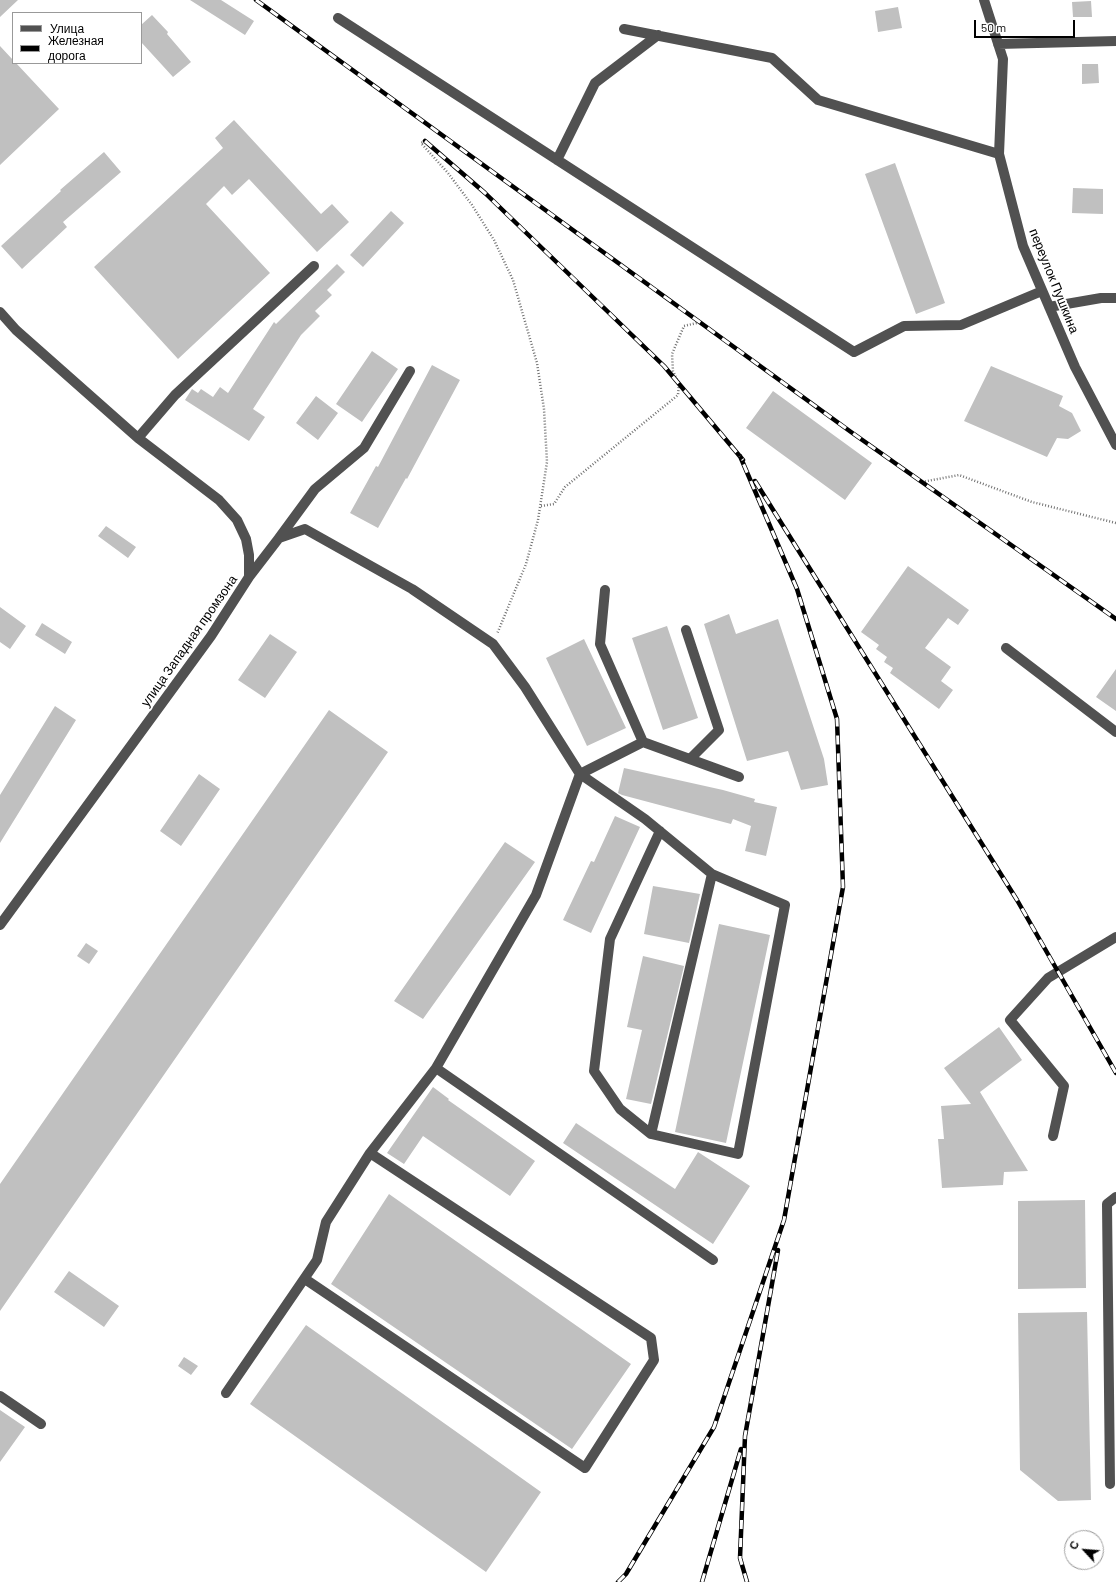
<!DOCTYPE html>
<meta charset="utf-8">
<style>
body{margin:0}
#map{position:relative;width:1116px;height:1582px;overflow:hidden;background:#fff;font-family:Barlow,sans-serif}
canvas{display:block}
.legend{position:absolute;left:12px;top:12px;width:130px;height:52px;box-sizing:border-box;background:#fff;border:1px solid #999;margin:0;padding:5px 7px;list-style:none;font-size:12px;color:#000}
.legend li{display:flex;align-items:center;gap:8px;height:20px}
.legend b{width:20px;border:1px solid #999}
.north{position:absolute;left:1064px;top:1530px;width:40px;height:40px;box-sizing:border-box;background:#fff;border:1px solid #999;border-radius:50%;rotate:296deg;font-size:11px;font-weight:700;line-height:16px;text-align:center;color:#000}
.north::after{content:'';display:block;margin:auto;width:14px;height:18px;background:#000;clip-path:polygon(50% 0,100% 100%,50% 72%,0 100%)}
.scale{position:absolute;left:974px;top:20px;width:101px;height:18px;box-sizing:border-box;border:2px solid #000;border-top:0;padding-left:5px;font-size:12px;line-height:14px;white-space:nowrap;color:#000;-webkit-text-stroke:3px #fff;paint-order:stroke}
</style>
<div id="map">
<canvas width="1116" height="1582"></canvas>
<ul class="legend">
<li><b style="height:5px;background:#515151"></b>Улица</li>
<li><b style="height:5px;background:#000"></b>Железная дорога</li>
</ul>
<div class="north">С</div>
<div class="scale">50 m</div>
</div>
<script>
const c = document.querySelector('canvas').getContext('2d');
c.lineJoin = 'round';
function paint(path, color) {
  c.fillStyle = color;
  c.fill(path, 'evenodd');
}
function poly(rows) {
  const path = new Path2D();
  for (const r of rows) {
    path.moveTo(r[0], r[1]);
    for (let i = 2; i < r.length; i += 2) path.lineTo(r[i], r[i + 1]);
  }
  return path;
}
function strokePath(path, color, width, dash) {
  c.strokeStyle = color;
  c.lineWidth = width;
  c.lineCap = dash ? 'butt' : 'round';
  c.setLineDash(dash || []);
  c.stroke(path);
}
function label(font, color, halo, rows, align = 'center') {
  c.font = font + ' Barlow,sans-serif';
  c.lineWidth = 3.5;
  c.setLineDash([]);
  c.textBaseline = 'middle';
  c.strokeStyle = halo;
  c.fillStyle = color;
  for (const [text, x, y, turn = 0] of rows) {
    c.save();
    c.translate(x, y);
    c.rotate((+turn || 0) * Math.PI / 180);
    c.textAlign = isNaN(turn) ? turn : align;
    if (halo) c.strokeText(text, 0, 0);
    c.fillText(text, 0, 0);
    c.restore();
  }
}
const building = poly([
 [0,0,18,0,0,17],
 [190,0,221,0,254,21,245,35],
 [1091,1,1092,17,1073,17,1072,2],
 [898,7,902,28,878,32,875,11],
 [152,15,168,32,167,34,191,62,173,77,141,42,141,25],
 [0,46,13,60,13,63,16,63,59,109,0,165],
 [1082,64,1098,64,1099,83,1082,84],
 [234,120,321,214,332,204,349,222,317,252,249,179,232,195,224,186,206,204,270,273,178,359,94,267,223,148,215,138],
 [104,152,121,172,63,222,67,227,22,269,1,246,61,191,60,190],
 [895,163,945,303,916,314,865,174],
 [1073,188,1103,189,1103,214,1072,213],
 [391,211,404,223,363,267,350,255],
 [337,264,345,272,327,290,332,295,315,311,320,316,301,335,253,409,265,417,249,441,185,400,192,389,198,393,201,389,213,397,220,387,228,393,274,322,276,324],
 [372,351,398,369,362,422,336,404],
 [432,365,460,380,407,479,406,478,378,528,350,513,376,466,378,467],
 [991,366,1063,396,1059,406,1072,413,1081,431,1068,439,1057,438,1047,457,964,421],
 [773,391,872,463,845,500,746,428],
 [316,396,338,413,318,440,296,423],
 [106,526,136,547,128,558,98,536],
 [908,566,969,610,958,625,948,618,925,648,951,667,941,681,953,690,939,709,890,673,893,668,884,662,887,657,876,649,879,645,861,632],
 [0,607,26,626,10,649,0,642],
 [729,614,736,634,778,619,824,759,828,785,801,790,788,751,747,761,704,624],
 [42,623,72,642,65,654,35,635],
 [667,626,698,718,663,730,632,638],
 [270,634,297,652,265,698,238,680],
 [584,639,626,728,587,746,546,658],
 [1116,669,1116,711,1096,697],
 [55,706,76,720,0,843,0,795],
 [329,710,388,752,0,1311,0,1184],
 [624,768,723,790,755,799,754,802,777,807,766,856,745,851,751,826,733,819,731,824,622,795,618,793],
 [199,774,220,789,181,846,160,831],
 [615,816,640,827,591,933,563,920,591,861,594,862],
 [505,842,535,862,423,1019,394,1001],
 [653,886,700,894,689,943,644,934],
 [719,924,770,935,726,1143,675,1132],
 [86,943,98,951,89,964,77,956],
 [643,956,684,966,651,1104,626,1099,642,1030,627,1027],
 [999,1027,1022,1060,980,1092,1028,1171,1004,1172,1003,1185,942,1188,938,1139,944,1139,941,1106,971,1104,944,1068],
 [433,1087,449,1099,448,1100,535,1161,510,1196,423,1136,404,1164,387,1153],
 [576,1123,675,1189,698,1152,750,1186,713,1244,563,1143],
 [389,1194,631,1364,572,1449,331,1284],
 [1085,1200,1086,1288,1018,1289,1018,1201],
 [69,1271,119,1306,104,1327,54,1292],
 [1087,1312,1091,1500,1058,1501,1020,1470,1018,1313],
 [306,1325,541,1492,486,1572,250,1404],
 [184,1357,198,1366,191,1375,178,1366],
 [0,1410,25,1427,0,1462]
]);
const path = poly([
 [425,141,421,143,448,173,472,205,494,240,513,280,537,363,544,409,547,462,538,520,526,564,497,634],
 [922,482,959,475,1032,502,1116,523],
 [541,506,554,504,565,487,678,395,679,384,673,371,672,354,684,326,701,322]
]);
const minor = poly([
 [984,0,1003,59,999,154,1023,246,1075,367,1116,445],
 [338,18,854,352,904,326,961,325,1042,291],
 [624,29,772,58,818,100,999,154],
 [998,44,1116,41],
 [557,160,595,83,658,35],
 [1049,307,1101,298,1116,298],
 [0,312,16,330,138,438,219,500,237,520,246,539,249,555,249,577,211,636,0,925],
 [138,438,175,395,314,266],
 [279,538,315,489,364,448,410,371],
 [605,590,600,644,643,742],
 [686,630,719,730,690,759],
 [1006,648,1116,732],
 [712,874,651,1134,738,1154,785,905,712,874,645,819,580,774,643,742,739,777],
 [436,1068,713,1260],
 [651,1134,620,1109,594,1071,610,939,660,831],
 [1053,1136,1064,1086,1010,1020,1048,978,1116,937],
 [305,1279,585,1468,654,1360,651,1338,370,1153],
 [226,1393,317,1260,326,1222,370,1153,436,1068,536,895,580,774,525,687,493,644,412,589,305,529,279,538,249,577],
 [0,1396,41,1424],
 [1110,1484,1107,1204,1116,1197]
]);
const rail = poly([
 [256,0,851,432,1116,619],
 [425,141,485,193,664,366,743,460],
 [755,481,1017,900,1116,1073],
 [618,1582,626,1574,714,1427,784,1220,843,887,837,719,797,589,740,456],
 [702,1582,741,1449],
 [747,1582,740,1558,745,1436,778,1250]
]);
const streetNames = [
 ["переулок Пушкина",1054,281,68],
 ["улица Западная промзона",189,641,-55]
];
paint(building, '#c0c0c0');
strokePath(path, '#737373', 2.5, [1, 2]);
strokePath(minor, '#515151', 10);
strokePath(rail, '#000', 4.5);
strokePath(rail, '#fff', 3, [9]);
label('13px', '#000', '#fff', streetNames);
</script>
